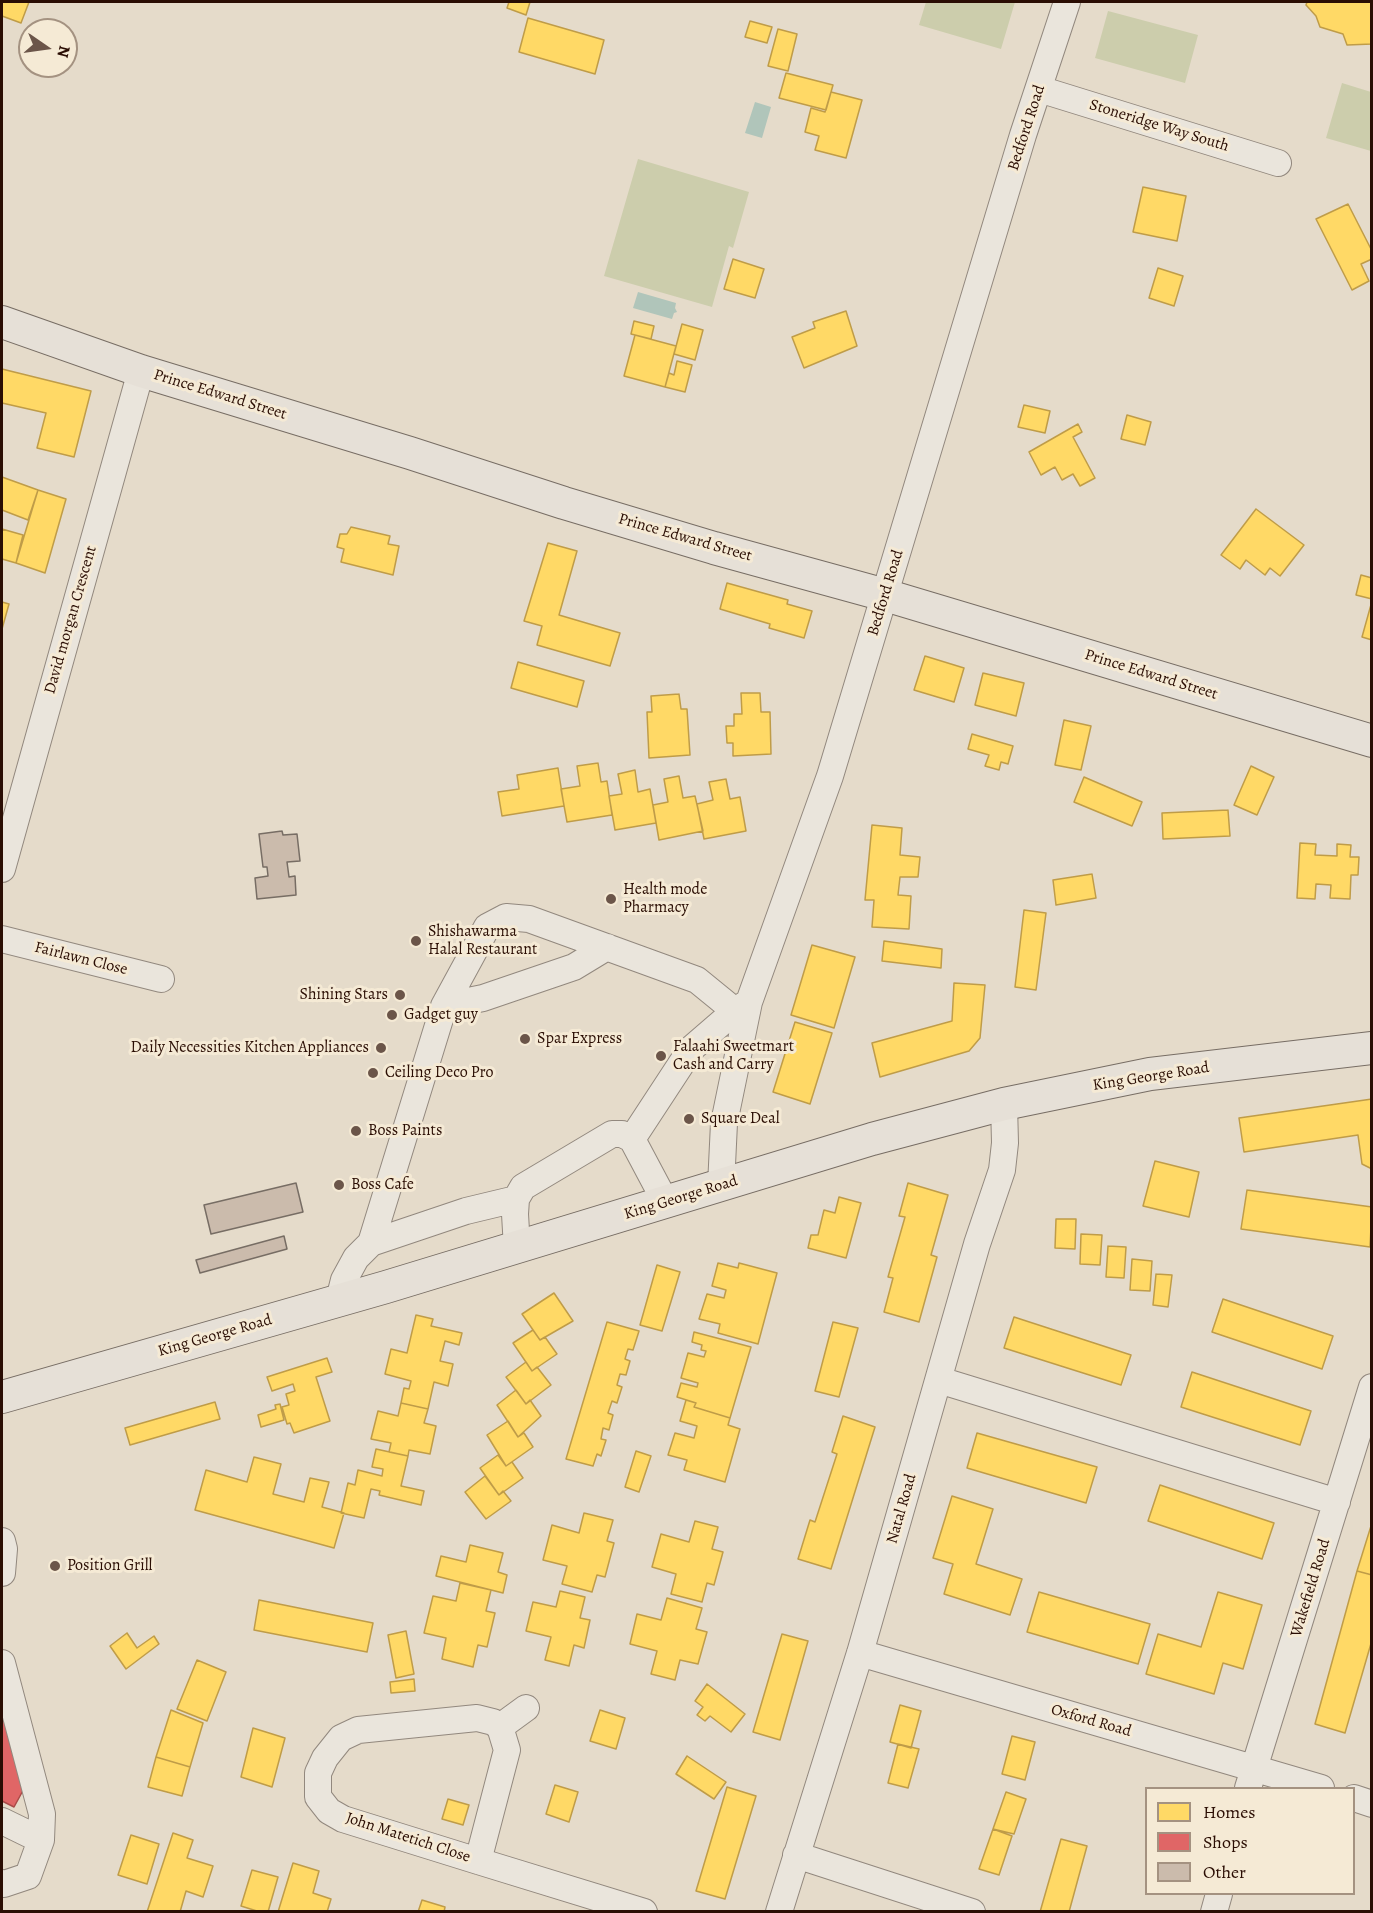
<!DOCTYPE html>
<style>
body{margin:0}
#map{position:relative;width:1373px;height:1913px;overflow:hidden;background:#e5dbca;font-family:Alegreya,serif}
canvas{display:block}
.frame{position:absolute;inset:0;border:3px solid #2a0d03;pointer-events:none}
.legend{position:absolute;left:1145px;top:1787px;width:210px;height:108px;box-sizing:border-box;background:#f5ead5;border:2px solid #a49281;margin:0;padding:8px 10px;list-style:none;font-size:18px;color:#2a0d03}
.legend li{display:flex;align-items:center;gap:12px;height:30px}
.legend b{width:30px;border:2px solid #a49281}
.north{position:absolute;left:18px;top:18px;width:60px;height:60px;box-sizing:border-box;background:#f5ead5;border:2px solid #a49281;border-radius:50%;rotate:103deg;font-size:16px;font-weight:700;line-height:24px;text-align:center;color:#2a0d03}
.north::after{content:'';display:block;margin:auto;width:21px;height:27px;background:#6b5549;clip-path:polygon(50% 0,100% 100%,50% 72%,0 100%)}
</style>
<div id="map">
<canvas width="1373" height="1913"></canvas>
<div class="frame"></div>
<ul class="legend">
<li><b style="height:16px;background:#ffd966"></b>Homes</li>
<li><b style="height:16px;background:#e06666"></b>Shops</li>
<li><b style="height:16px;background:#cbbbac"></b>Other</li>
</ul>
<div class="north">N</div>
</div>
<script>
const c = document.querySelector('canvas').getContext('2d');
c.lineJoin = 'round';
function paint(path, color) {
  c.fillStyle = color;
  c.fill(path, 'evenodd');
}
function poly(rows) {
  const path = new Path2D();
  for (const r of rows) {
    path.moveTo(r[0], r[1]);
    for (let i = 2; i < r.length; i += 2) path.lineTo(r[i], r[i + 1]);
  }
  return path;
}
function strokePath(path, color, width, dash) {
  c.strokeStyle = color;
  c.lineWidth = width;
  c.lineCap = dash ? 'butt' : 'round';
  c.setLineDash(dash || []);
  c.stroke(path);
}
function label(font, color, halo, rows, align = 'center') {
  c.font = font + ' Alegreya,serif';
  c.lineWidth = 6;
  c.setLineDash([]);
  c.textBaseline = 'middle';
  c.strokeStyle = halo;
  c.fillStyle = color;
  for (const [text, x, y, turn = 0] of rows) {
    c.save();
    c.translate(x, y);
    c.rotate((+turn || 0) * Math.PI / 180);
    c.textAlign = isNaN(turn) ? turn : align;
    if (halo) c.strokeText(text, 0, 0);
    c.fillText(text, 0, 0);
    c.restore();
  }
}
const green = poly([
 [926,2,1015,2,1001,49,919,25],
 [1108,11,1198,35,1185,83,1095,58],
 [1342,83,1371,92,1371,151,1326,138],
 [638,159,749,192,733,248,729,246,712,307,604,276]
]);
const water = poly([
 [755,102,771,107,762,138,745,133],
 [638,292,676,303,675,308,677,312,674,313,672,319,633,308]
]);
const homes = poly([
 [2,2,29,2,21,23,2,16,2,2],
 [509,2,530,2,526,15,507,8,509,2],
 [1307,2,1372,2,1372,44,1347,45,1343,34,1320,27,1316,16,1306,5,1307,2],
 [528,18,604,40,595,74,519,52,528,18],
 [750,21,772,27,767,43,745,37,750,21],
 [778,29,797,34,788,71,768,66,778,29],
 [786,73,833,85,826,110,779,98,786,73],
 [831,92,862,100,846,158,815,150,819,136,805,132,811,108,825,112,831,92],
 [1143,187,1186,196,1177,241,1133,232,1143,187],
 [1348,204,1372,251,1372,259,1361,264,1369,281,1352,290,1316,219,1348,204],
 [733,259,764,269,755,298,724,289,733,259],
 [1158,268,1183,276,1174,306,1149,298,1158,268],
 [846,311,857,346,804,368,792,337,815,328,813,322,846,311],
 [634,321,654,326,651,339,631,334,634,321],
 [682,324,703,330,695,360,674,354,682,324],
 [635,335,676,346,665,387,624,376,635,335],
 [677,361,692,365,685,392,665,387,669,373,674,375,677,361],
 [2,369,91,391,74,457,37,448,46,413,2,403,2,369],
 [1024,405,1050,411,1045,433,1018,427,1024,405],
 [1127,415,1151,422,1145,445,1121,439,1127,415],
 [1078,424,1082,432,1073,437,1095,478,1080,486,1073,474,1062,480,1055,467,1041,475,1029,452,1078,424],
 [2,477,38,490,28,520,2,510,2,477],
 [38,490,66,499,45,573,16,563,38,490],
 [1256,509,1304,545,1280,576,1270,568,1265,575,1246,560,1240,569,1221,555,1256,509],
 [351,527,390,536,388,544,399,546,393,575,341,562,344,549,337,547,340,534,347,534,351,527],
 [2,529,23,535,16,563,2,559,2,529],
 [548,543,577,551,559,615,620,633,610,666,537,645,542,626,524,621,548,543],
 [1361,575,1372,578,1372,599,1356,595,1361,575],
 [727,583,788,600,787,604,812,611,804,638,769,628,770,624,720,609,727,583],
 [1372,601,1372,640,1362,637,1372,601],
 [2,602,9,604,2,629,2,602],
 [925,656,964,668,954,702,914,690,925,656],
 [518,662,584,681,577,707,511,688,518,662],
 [983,673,1024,683,1016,716,975,705,983,673],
 [741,693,760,693,761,712,770,712,771,754,733,756,733,743,727,743,726,726,734,726,734,714,742,714,741,693],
 [679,694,681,709,687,709,690,755,649,758,647,712,652,712,651,696,679,694],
 [1064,720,1091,726,1081,770,1055,765,1064,720],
 [972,734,1013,746,1008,764,1001,762,999,770,985,766,989,755,968,749,972,734],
 [598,763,601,782,607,781,612,815,567,822,561,789,580,786,577,766,598,763],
 [1251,766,1274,777,1257,815,1234,805,1251,766],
 [558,768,564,806,502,816,498,792,519,789,517,775,558,768],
 [635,770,638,792,650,789,656,823,615,830,609,796,622,794,618,774,635,770],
 [679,776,683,798,695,796,703,831,659,840,653,805,668,802,664,779,679,776],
 [1084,777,1142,802,1132,826,1074,802,1084,777],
 [726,779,730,799,740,797,746,831,704,839,697,804,713,800,709,782,726,779],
 [1228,810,1230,836,1163,839,1162,813,1228,810],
 [872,825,902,828,900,855,920,857,918,877,900,877,898,895,911,896,909,929,872,927,874,900,865,900,872,825],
 [1300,843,1316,844,1315,855,1337,856,1337,844,1351,845,1350,857,1359,857,1358,875,1351,875,1350,899,1330,898,1331,885,1316,884,1315,899,1297,898,1300,843],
 [1092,874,1096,898,1056,905,1053,880,1092,874],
 [1024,910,1046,913,1036,990,1015,987,1024,910],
 [884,941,942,949,941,968,882,961,884,941],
 [812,945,855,957,834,1028,791,1015,812,945],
 [954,983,985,985,980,1038,969,1051,880,1077,872,1043,952,1021,954,983],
 [795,1022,832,1033,810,1104,773,1092,795,1022],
 [1372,1099,1372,1169,1362,1164,1358,1135,1244,1152,1239,1118,1372,1099],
 [1155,1161,1199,1172,1189,1217,1143,1206,1155,1161],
 [908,1183,948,1195,931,1255,937,1257,919,1322,884,1312,893,1278,888,1277,905,1217,899,1216,908,1183],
 [1247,1190,1372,1207,1370,1247,1241,1229,1247,1190],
 [839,1197,861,1203,846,1258,808,1248,811,1235,818,1235,824,1210,835,1213,839,1197],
 [1056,1219,1076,1219,1075,1249,1055,1248,1056,1219],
 [1081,1234,1102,1235,1100,1265,1080,1264,1081,1234],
 [1108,1246,1126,1247,1124,1278,1106,1277,1108,1246],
 [1132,1259,1152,1261,1150,1291,1130,1290,1132,1259],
 [718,1263,738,1268,739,1263,777,1273,758,1344,718,1333,720,1324,699,1319,707,1294,724,1298,726,1290,712,1286,718,1263],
 [657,1265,680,1272,662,1331,640,1325,657,1265],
 [1156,1274,1172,1275,1168,1307,1153,1305,1156,1274],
 [554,1293,573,1321,540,1340,522,1314,554,1293],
 [1223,1299,1333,1336,1322,1369,1212,1332,1223,1299],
 [416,1315,433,1319,431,1326,462,1333,459,1345,445,1341,440,1361,453,1364,448,1386,434,1382,428,1409,401,1403,404,1388,409,1389,411,1381,385,1374,391,1349,407,1353,416,1315],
 [1014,1317,1131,1355,1121,1385,1004,1348,1014,1317],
 [607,1322,639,1331,633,1350,628,1349,625,1359,630,1361,626,1375,620,1374,617,1385,622,1387,617,1403,612,1401,608,1413,613,1415,609,1430,603,1428,601,1439,606,1440,601,1456,597,1454,593,1466,566,1459,607,1322],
 [833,1322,858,1328,839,1397,815,1391,833,1322],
 [533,1330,540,1340,545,1337,557,1354,532,1371,513,1343,533,1330],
 [694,1332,751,1347,730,1418,694,1407,696,1403,677,1397,681,1383,697,1387,698,1383,681,1378,688,1353,704,1357,706,1351,701,1350,702,1345,692,1342,694,1332],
 [327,1358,332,1372,316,1377,330,1421,294,1433,290,1423,287,1424,282,1407,289,1405,286,1394,295,1391,293,1384,272,1391,267,1377,327,1358],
 [526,1362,532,1371,537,1367,551,1385,526,1404,506,1377,526,1362],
 [1192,1372,1311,1411,1300,1445,1181,1407,1192,1372],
 [516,1390,526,1404,530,1400,541,1416,518,1437,497,1405,516,1390],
 [686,1400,696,1403,694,1407,730,1418,728,1425,740,1429,725,1482,684,1470,687,1460,668,1455,675,1433,694,1438,697,1426,680,1421,686,1400],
 [215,1402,220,1419,130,1445,125,1428,215,1402],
 [401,1403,428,1409,424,1423,436,1426,430,1454,409,1450,408,1456,389,1452,391,1443,371,1439,378,1411,398,1416,401,1403],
 [280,1404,284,1420,261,1427,258,1415,276,1409,275,1405,280,1404],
 [843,1416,875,1427,831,1569,798,1559,810,1520,815,1522,837,1454,832,1452,843,1416],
 [508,1421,518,1437,524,1433,533,1447,506,1466,487,1435,508,1421],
 [977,1433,1097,1467,1086,1503,967,1468,977,1433],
 [376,1449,408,1456,401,1486,424,1491,421,1505,379,1495,380,1491,371,1489,364,1518,341,1513,348,1483,355,1485,358,1470,382,1476,383,1469,372,1467,376,1449],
 [636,1451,651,1456,639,1492,625,1487,636,1451],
 [498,1455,506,1466,512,1462,523,1478,499,1495,480,1468,498,1455],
 [254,1457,281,1464,273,1494,304,1502,310,1478,329,1482,322,1507,344,1513,334,1548,195,1510,206,1470,247,1482,254,1457],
 [485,1476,499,1495,503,1491,511,1501,486,1519,465,1492,485,1476],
 [1160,1485,1274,1523,1262,1559,1148,1521,1160,1485],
 [952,1496,993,1509,976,1564,1022,1579,1010,1615,944,1594,953,1564,933,1558,952,1496],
 [584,1513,613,1520,607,1541,614,1543,605,1577,597,1575,592,1592,562,1584,567,1566,543,1560,552,1525,579,1533,584,1513],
 [695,1521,718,1527,712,1549,723,1552,714,1585,707,1583,702,1602,671,1594,676,1574,652,1567,661,1534,689,1542,695,1521],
 [1371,1526,1372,1526,1372,1575,1357,1571,1371,1526],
 [470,1545,503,1553,498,1572,507,1575,503,1593,436,1576,441,1556,466,1562,470,1545],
 [1357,1571,1372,1575,1372,1640,1345,1733,1315,1724,1357,1571],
 [460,1583,491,1590,486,1611,495,1613,487,1647,478,1645,473,1667,442,1659,446,1638,424,1633,433,1596,456,1601,460,1583],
 [560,1591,585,1597,580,1618,590,1620,584,1648,574,1645,569,1666,545,1660,551,1637,526,1631,533,1602,556,1607,560,1591],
 [1039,1592,1150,1624,1138,1664,1027,1632,1039,1592],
 [1218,1592,1262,1605,1243,1669,1223,1663,1214,1694,1146,1674,1158,1634,1201,1647,1218,1592],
 [667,1598,702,1608,696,1629,707,1632,698,1664,680,1660,675,1680,651,1674,657,1651,630,1644,637,1614,661,1620,667,1598],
 [259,1600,373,1623,367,1652,254,1630,259,1600],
 [406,1631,414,1674,396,1678,388,1635,406,1631],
 [127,1633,137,1648,154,1636,159,1644,126,1669,110,1646,127,1633],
 [782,1634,808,1641,780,1740,753,1732,782,1634],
 [197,1660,226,1672,207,1721,177,1709,197,1660],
 [414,1679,415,1691,391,1693,390,1682,414,1679],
 [707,1684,745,1714,731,1732,710,1716,705,1721,697,1715,703,1707,695,1701,707,1684],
 [900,1705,921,1711,911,1748,890,1742,900,1705],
 [171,1710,203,1723,190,1767,156,1757,171,1710],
 [600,1710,625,1718,616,1749,590,1741,600,1710],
 [253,1728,285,1738,272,1787,241,1777,253,1728],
 [1012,1736,1035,1742,1025,1780,1002,1774,1012,1736],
 [898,1744,919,1749,908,1788,888,1783,898,1744],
 [687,1756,726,1782,714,1799,676,1774,687,1756],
 [156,1757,190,1767,182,1796,148,1787,156,1757],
 [555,1785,578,1792,569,1822,546,1814,555,1785],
 [727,1787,756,1796,725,1899,696,1891,727,1787],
 [1006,1792,1026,1799,1014,1834,993,1829,1006,1792],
 [448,1799,469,1805,463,1825,442,1819,448,1799],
 [993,1829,1012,1836,999,1875,979,1869,993,1829],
 [173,1833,193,1840,187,1858,213,1866,203,1897,186,1891,180,1912,147,1912,173,1833],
 [131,1835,159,1844,147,1884,118,1875,131,1835],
 [1061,1839,1087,1846,1069,1912,1040,1912,1061,1839],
 [293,1863,319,1871,313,1893,331,1899,327,1912,278,1912,293,1863],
 [252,1870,278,1877,268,1912,260,1912,241,1906,252,1870],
 [422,1900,445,1907,444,1912,418,1912,422,1900]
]);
const shops = poly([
 [2,1695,26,1785,14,1807,2,1801,2,1695]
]);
const building = poly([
 [282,831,283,835,297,834,300,861,287,862,289,877,295,876,296,895,257,899,255,878,268,876,267,867,263,867,259,834,282,831],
 [296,1183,303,1212,211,1234,204,1205,296,1183],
 [284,1236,287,1249,200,1273,196,1260,284,1236]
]);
const minor = poly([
 [1039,89,1278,163],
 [2,869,141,371],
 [2,939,161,979],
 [444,1006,483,998,574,967,607,947],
 [632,1139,691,1049,735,1011,749,1002],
 [721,1186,724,1123,749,1002,830,776,1023,135,1067,2],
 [371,1243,444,1006,487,927,506,917,529,919,697,980,735,1011],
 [517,1248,515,1214,516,1199,523,1187,612,1134,622,1134,632,1139,666,1203],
 [339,1300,344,1280,356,1258,371,1243,466,1211,516,1199],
 [939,1380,1337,1502],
 [2,1541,4,1549,2,1573],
 [860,1653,1321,1788],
 [2,1663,42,1814,41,1840,28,1876,4,1884,2,1883],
 [500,1727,526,1708],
 [1248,1788,1372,1387],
 [1354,1798,1372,1804],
 [2,1821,41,1840],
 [796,1855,972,1912],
 [478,1861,507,1750,500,1727,493,1722,477,1718,358,1730,341,1738,325,1758,318,1773,318,1797,329,1811,343,1819,478,1861,644,1912],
 [779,1912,860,1653,977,1244,1002,1170,1005,1143,1004,1104],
 [1214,1912,1219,1894]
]);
const major = poly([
 [2,322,141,371,410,453,564,503,714,548,885,595,1372,741],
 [2,1397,386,1287,872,1139,1004,1104,1150,1074,1372,1048]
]);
const markers = [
 [611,899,6,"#6b5549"],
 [416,941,6,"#6b5549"],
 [400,995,6,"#6b5549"],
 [392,1015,6,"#6b5549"],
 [525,1039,6,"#6b5549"],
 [381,1048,6,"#6b5549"],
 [661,1056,6,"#6b5549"],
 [373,1073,6,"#6b5549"],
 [689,1119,6,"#6b5549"],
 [356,1131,6,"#6b5549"],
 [339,1185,6,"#6b5549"],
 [55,1566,6,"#6b5549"]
];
const streetNames = [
 ["Stoneridge Way South",1159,126,17],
 ["Bedford Road",1027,128,-72],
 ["Prince Edward Street",220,395,17],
 ["Prince Edward Street",685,538,16],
 ["Bedford Road",886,593,-73],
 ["David morgan Crescent",71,620,-74],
 ["Prince Edward Street",1151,675,17],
 ["Fairlawn Close",81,959,14],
 ["King George Road",1151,1077,-9],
 ["King George Road",681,1198,-17],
 ["King George Road",215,1336,-16],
 ["Natal Road",902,1509,-74],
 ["Wakefield Road",1311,1588,-73],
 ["Oxford Road",1091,1721,16],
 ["John Matetich Close",408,1838,18]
];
const poiNames = [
 ["Health mode",623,890],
 ["Pharmacy",623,908],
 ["Shishawarma",428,932],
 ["Halal Restaurant",428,950],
 ["Shining Stars",388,995,"right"],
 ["Gadget guy",404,1015],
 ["Spar Express",537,1039],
 ["Falaahi Sweetmart",673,1047],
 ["Cash and Carry",673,1065],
 ["Daily Necessities Kitchen Appliances",369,1048,"right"],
 ["Ceiling Deco Pro",385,1073],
 ["Square Deal",701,1119],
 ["Boss Paints",368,1131],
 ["Boss Cafe",351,1185],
 ["Position Grill",67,1566]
];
paint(green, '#cccdac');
paint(water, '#b0c5ba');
paint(homes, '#ffd966');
strokePath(homes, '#bf9c48', 1.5);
paint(shops, '#e06666');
strokePath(shops, '#a94b48', 1.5);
paint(building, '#cbbbac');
strokePath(building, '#776d64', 1.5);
strokePath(minor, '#92887e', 28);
strokePath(major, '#776d64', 34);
strokePath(minor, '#eae5dc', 26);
strokePath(major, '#e6e0d7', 32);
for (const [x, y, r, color] of markers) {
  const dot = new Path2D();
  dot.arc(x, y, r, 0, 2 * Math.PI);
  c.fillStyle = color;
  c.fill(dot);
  strokePath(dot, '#f5ead5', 2);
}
label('16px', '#2a0d03', '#f5ead5', streetNames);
label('16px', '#2a0d03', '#f5ead5', poiNames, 'left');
</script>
